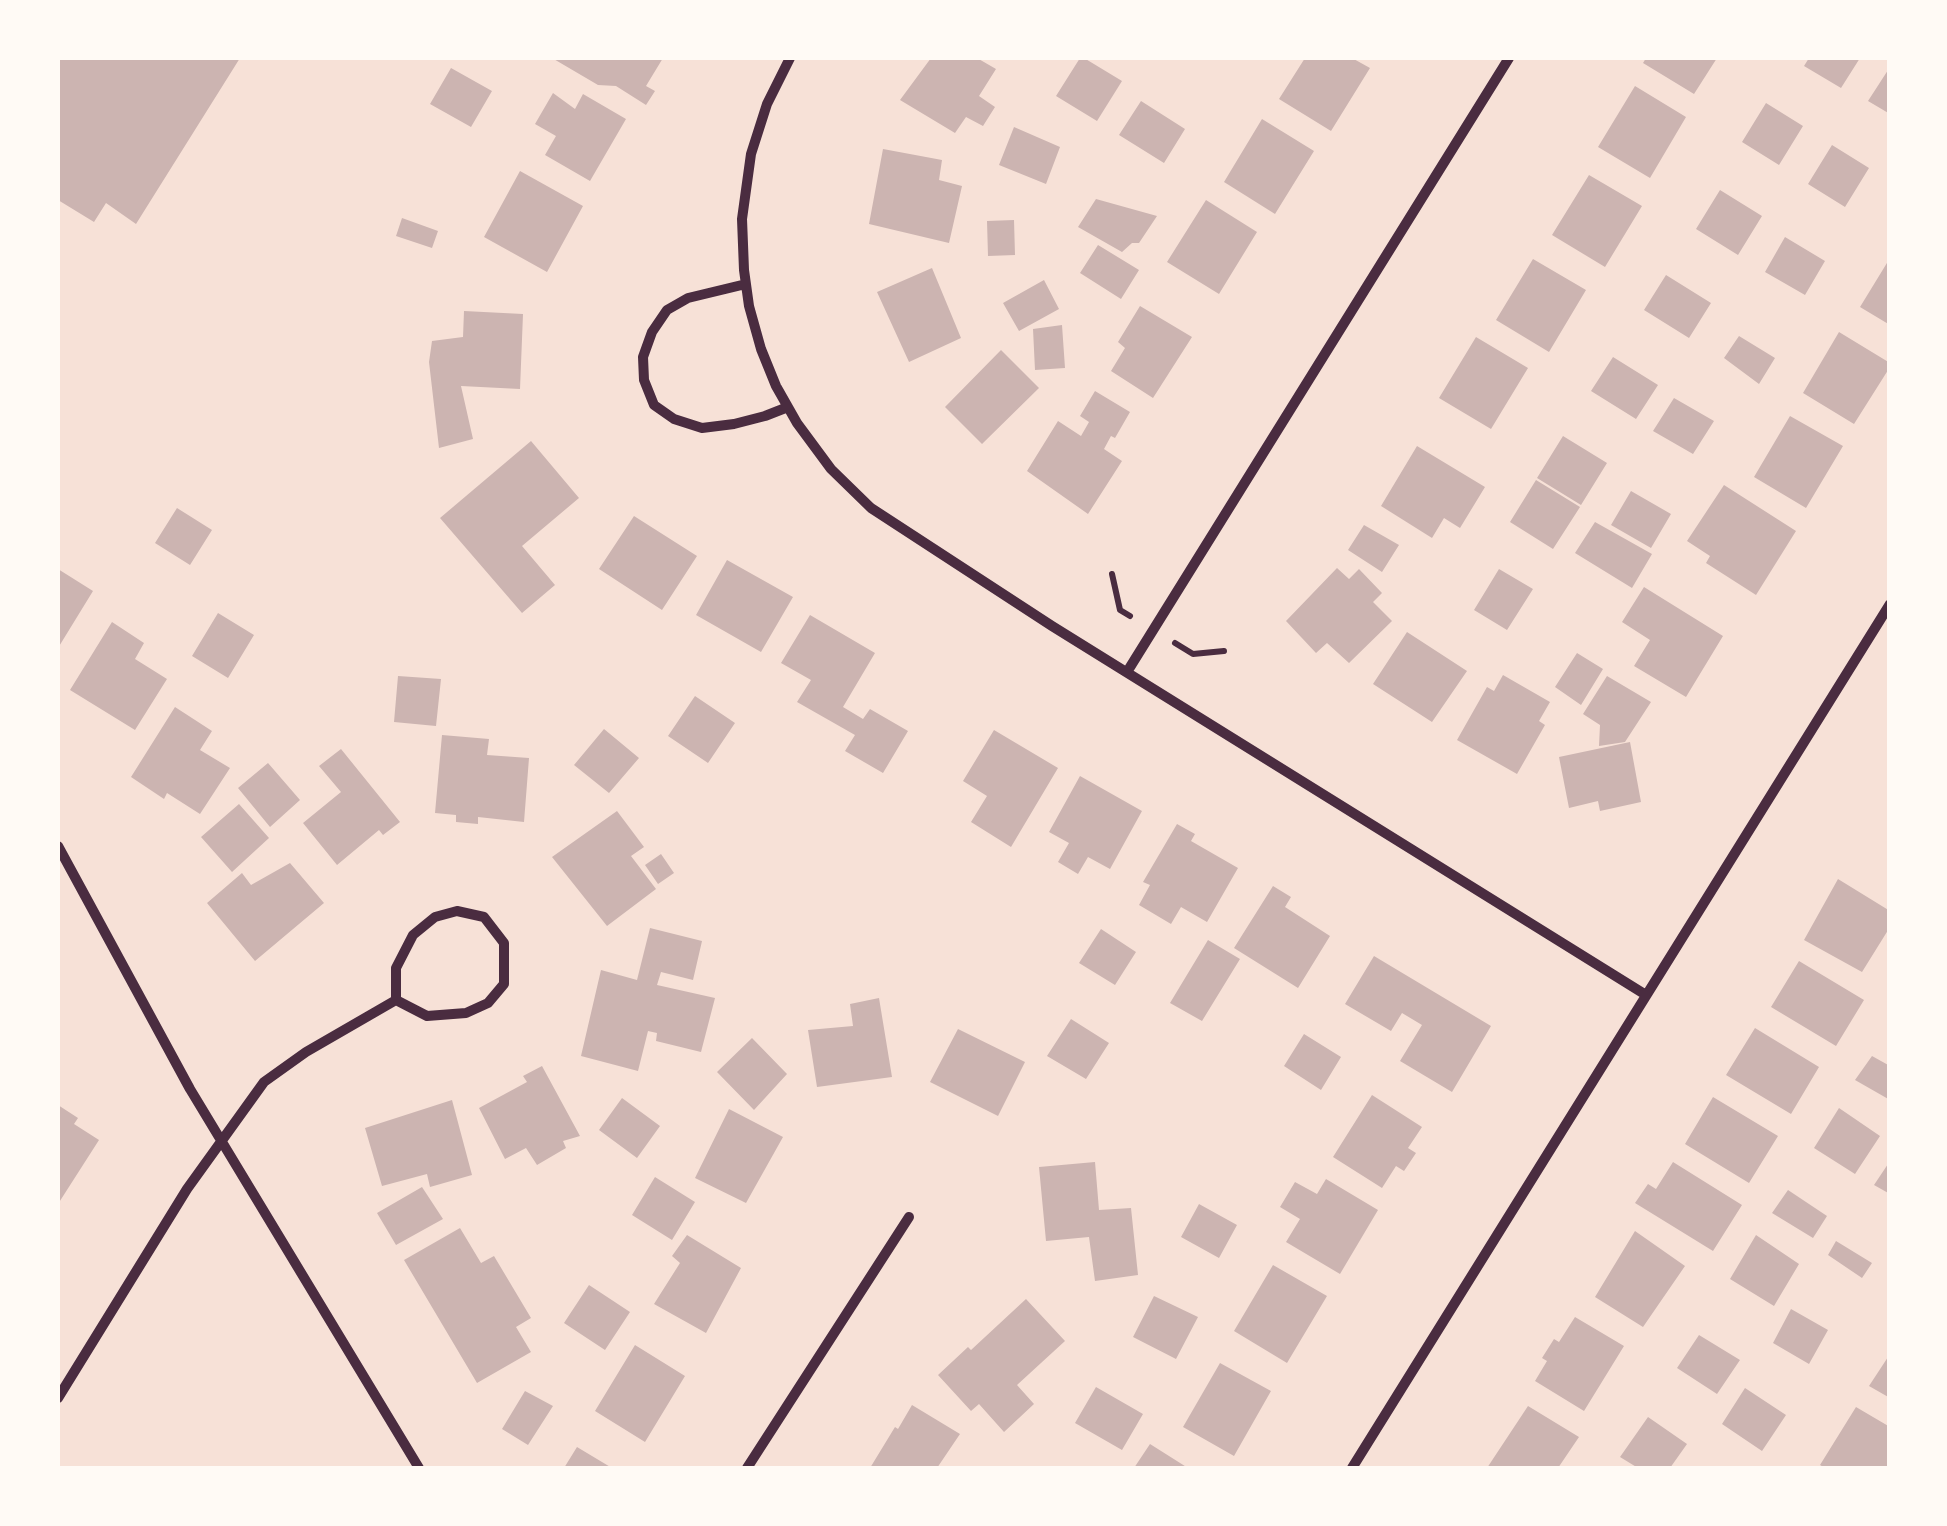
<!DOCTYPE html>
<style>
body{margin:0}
#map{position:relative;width:1947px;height:1526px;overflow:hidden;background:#f7e1d7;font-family:"IBM Plex Sans",sans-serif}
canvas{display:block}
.frame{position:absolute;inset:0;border:60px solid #fffaf5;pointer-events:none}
</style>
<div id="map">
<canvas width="1947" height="1526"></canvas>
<div class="frame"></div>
</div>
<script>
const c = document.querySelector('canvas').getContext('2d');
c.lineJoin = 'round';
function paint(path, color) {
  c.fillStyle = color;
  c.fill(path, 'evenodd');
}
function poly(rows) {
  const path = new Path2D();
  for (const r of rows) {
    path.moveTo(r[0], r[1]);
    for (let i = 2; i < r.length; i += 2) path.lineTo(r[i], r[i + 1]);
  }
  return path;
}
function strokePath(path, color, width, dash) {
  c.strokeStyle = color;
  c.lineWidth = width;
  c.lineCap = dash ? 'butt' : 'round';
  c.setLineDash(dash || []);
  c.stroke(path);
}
const building = poly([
 [58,58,240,58,136,224,106,203,94,222,58,200],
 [552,58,663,58,646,86,655,91,646,105,616,86,598,85],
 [931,58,977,58,996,69,979,96,995,107,983,126,966,117,955,133,900,100],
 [1080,58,1084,58,1122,81,1097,121,1056,96],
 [1305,58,1352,58,1370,68,1331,131,1279,99],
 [1646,58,1717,58,1694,94,1643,63],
 [1809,58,1860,58,1841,88,1804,66],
 [1890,67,1890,114,1868,101],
 [451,68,492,91,471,127,430,104],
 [1635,86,1686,117,1650,178,1598,147],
 [553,93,575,109,583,94,626,119,590,181,545,155,556,136,535,124],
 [1141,101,1185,129,1164,163,1119,135],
 [1766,103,1803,126,1779,165,1742,142],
 [1262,119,1314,151,1275,214,1224,182],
 [1014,127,1060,147,1046,184,999,165],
 [1832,145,1869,168,1845,207,1808,184],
 [883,149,942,160,939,180,962,186,949,243,869,224],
 [520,171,583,206,547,272,484,237],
 [1589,175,1642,206,1605,267,1552,235],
 [1720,190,1762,216,1738,255,1696,229],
 [1096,199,1157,216,1139,243,1132,243,1122,252,1078,227],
 [1206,200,1257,232,1219,294,1167,262],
 [402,218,438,231,432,248,396,236],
 [1014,220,1015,255,988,256,987,221],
 [1785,237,1825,261,1805,295,1765,272],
 [1098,245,1139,270,1121,299,1080,273],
 [1890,258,1890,325,1860,307],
 [1533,259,1586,290,1549,352,1496,320],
 [932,268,961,338,909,362,877,292],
 [1666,275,1711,303,1689,338,1644,310],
 [1044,280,1059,309,1019,331,1003,303],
 [1140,306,1192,337,1153,398,1111,371,1125,348,1118,342],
 [464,311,523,314,520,389,461,386,473,439,439,448,429,362,432,341,463,337],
 [1062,325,1065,368,1035,370,1033,329],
 [1839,332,1890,363,1890,367,1854,424,1803,393],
 [1739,336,1775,358,1759,384,1724,358],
 [1476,337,1528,368,1491,429,1439,398],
 [1001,350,1039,388,982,444,945,407],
 [1613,357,1658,385,1636,419,1591,391],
 [1095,391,1130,412,1115,438,1111,436,1104,449,1122,461,1088,514,1027,471,1058,421,1081,436,1089,422,1080,416],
 [1674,398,1714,421,1693,454,1653,431],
 [1790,416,1843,446,1806,508,1754,477],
 [1563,436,1607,463,1581,505,1537,478],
 [531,441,579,498,522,546,555,585,522,613,440,518],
 [1417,446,1485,487,1460,528,1444,518,1432,538,1381,506],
 [1536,480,1580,507,1553,549,1510,522],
 [1724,485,1796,531,1756,595,1706,563,1710,556,1687,541],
 [1631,491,1671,514,1651,548,1611,525],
 [177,508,212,530,190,565,155,543],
 [634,516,697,556,662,610,599,569],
 [1595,522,1652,554,1632,588,1575,553],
 [1364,525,1399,545,1382,572,1348,550],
 [727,560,793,597,761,652,696,615],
 [1337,568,1349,579,1359,569,1382,593,1373,602,1392,621,1349,663,1327,643,1316,653,1286,621],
 [58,569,93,591,58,648],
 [1499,569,1533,589,1507,630,1474,610],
 [1644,587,1723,636,1686,697,1634,666,1650,640,1622,622],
 [218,613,254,635,228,678,192,656],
 [810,615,875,653,843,707,863,719,870,709,908,731,883,773,845,751,855,735,797,702,811,680,781,663],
 [112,622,144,643,135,659,167,679,135,730,70,690],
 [1407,632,1467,671,1432,722,1373,684],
 [1577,653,1603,669,1581,705,1555,687],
 [1503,675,1550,702,1539,721,1545,725,1517,774,1457,740,1487,687,1494,691],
 [398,676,441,679,436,726,394,722],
 [1607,676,1651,702,1625,742,1599,746,1600,725,1583,714],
 [695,696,735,723,708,763,668,736],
 [175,707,212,731,200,750,230,768,200,814,167,793,164,799,131,777],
 [604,729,639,758,609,793,574,765],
 [994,730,1058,768,1011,847,971,822,987,796,963,781],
 [442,735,489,739,487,755,529,758,524,822,478,817,478,824,456,822,456,815,435,813],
 [1630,742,1641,802,1600,811,1598,801,1569,808,1559,757],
 [341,749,400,822,383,835,379,830,337,865,303,823,341,792,319,766],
 [268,763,300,800,270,827,238,788],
 [1080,776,1142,811,1110,869,1088,857,1078,874,1058,862,1069,843,1049,832],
 [239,804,269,838,232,872,201,837],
 [617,811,644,847,631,856,656,889,607,926,552,857],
 [1177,824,1195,834,1191,841,1238,868,1207,922,1181,907,1171,924,1139,905,1150,885,1143,882],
 [661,854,674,873,658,884,645,865],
 [290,863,324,903,255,961,207,903,242,873,251,885],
 [1838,879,1890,911,1890,927,1862,972,1804,940],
 [1273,886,1291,897,1285,907,1330,936,1298,988,1234,948],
 [650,928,702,941,693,980,661,972,657,985,715,998,701,1052,656,1041,657,1033,648,1031,638,1071,581,1056,601,970,637,980],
 [1101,929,1136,952,1115,985,1079,963],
 [1208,940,1240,959,1202,1021,1170,1003],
 [1374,956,1491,1026,1452,1092,1400,1061,1422,1025,1402,1013,1391,1031,1345,1004],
 [1799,961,1864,1000,1836,1046,1771,1007],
 [879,998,892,1077,817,1087,808,1030,853,1026,850,1004],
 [1071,1019,1109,1043,1086,1079,1047,1056],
 [1755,1028,1819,1067,1791,1114,1726,1075],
 [958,1029,1025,1062,998,1116,930,1082],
 [1304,1034,1341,1057,1321,1090,1284,1066],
 [752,1038,787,1074,754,1110,717,1072],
 [1872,1056,1890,1066,1890,1100,1855,1080],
 [542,1066,580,1136,563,1141,566,1148,537,1165,526,1148,505,1159,479,1108,527,1082,523,1076],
 [1372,1095,1422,1127,1408,1148,1416,1153,1404,1171,1396,1166,1382,1188,1333,1157],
 [1713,1097,1778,1136,1749,1183,1685,1144],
 [622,1098,660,1126,637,1158,599,1130],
 [452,1100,472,1175,430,1187,427,1174,382,1186,365,1128],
 [58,1105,78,1118,74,1124,99,1140,58,1204],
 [1839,1108,1880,1136,1855,1174,1814,1148],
 [729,1109,783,1137,746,1203,695,1178],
 [1890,1161,1890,1194,1874,1185],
 [1095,1162,1099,1210,1131,1208,1138,1275,1095,1281,1089,1237,1046,1241,1039,1167],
 [1673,1162,1742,1205,1713,1251,1635,1203,1648,1184,1656,1189],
 [655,1177,695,1202,672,1240,632,1215],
 [1326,1179,1378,1210,1340,1274,1286,1242,1300,1219,1280,1207,1295,1182,1317,1194],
 [422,1187,443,1219,396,1245,377,1213],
 [1788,1190,1827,1216,1813,1238,1772,1213],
 [1199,1204,1237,1225,1219,1258,1181,1237],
 [460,1228,481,1263,494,1256,531,1318,516,1327,531,1352,477,1383,404,1260],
 [1635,1231,1685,1266,1643,1327,1595,1297],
 [687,1235,741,1268,706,1333,654,1304,680,1263,672,1256],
 [1756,1235,1799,1264,1774,1306,1730,1279],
 [1836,1241,1872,1263,1862,1278,1828,1255],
 [1273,1265,1327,1296,1287,1363,1234,1331],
 [589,1285,630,1312,605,1350,564,1323],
 [1154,1296,1198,1317,1176,1359,1133,1337],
 [1026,1299,1065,1341,1017,1385,1034,1404,1004,1432,979,1404,971,1411,938,1375,968,1347,971,1350],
 [1791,1309,1828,1330,1809,1364,1773,1343],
 [1575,1317,1624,1346,1584,1411,1535,1381,1547,1361,1542,1358,1554,1339,1559,1342],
 [1699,1335,1740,1360,1717,1394,1677,1368],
 [635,1345,685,1376,645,1442,595,1411],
 [1890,1354,1890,1398,1869,1386],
 [1220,1363,1271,1391,1234,1456,1183,1427],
 [1096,1387,1143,1414,1122,1450,1075,1423],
 [1745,1388,1786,1415,1762,1451,1722,1424],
 [525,1391,553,1406,528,1445,502,1429],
 [912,1405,960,1434,937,1468,870,1468,895,1427,898,1429],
 [1528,1406,1579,1437,1558,1468,1487,1468],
 [1856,1407,1890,1427,1890,1468,1825,1468,1820,1465],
 [1648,1417,1687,1444,1670,1468,1638,1468,1620,1457],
 [1150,1444,1188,1468,1134,1468],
 [577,1447,612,1468,564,1468]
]);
const path = poly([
 [1112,574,1120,610,1130,616],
 [1175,643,1193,654,1224,651]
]);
const minor = poly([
 [790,58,767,104,751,154,742,219,744,270,749,306,761,349,776,386,797,423,831,469,871,508,1052,626,1646,995],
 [746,284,688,298,667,310,652,332,643,357,644,380,654,405,674,419,702,428,734,424,765,416,788,407],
 [1127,672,1509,58],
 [58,846,190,1089,419,1468],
 [457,911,484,917,504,943,504,984,488,1003,466,1013,427,1016,396,1000,396,968,413,935,435,917,457,911],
 [58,1398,187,1189,264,1082,306,1052,396,1000],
 [747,1468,909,1217],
 [1352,1468,1890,604]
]);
paint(building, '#ccb4b1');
strokePath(path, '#4a2c40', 6);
strokePath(minor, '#4a2c40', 10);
</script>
